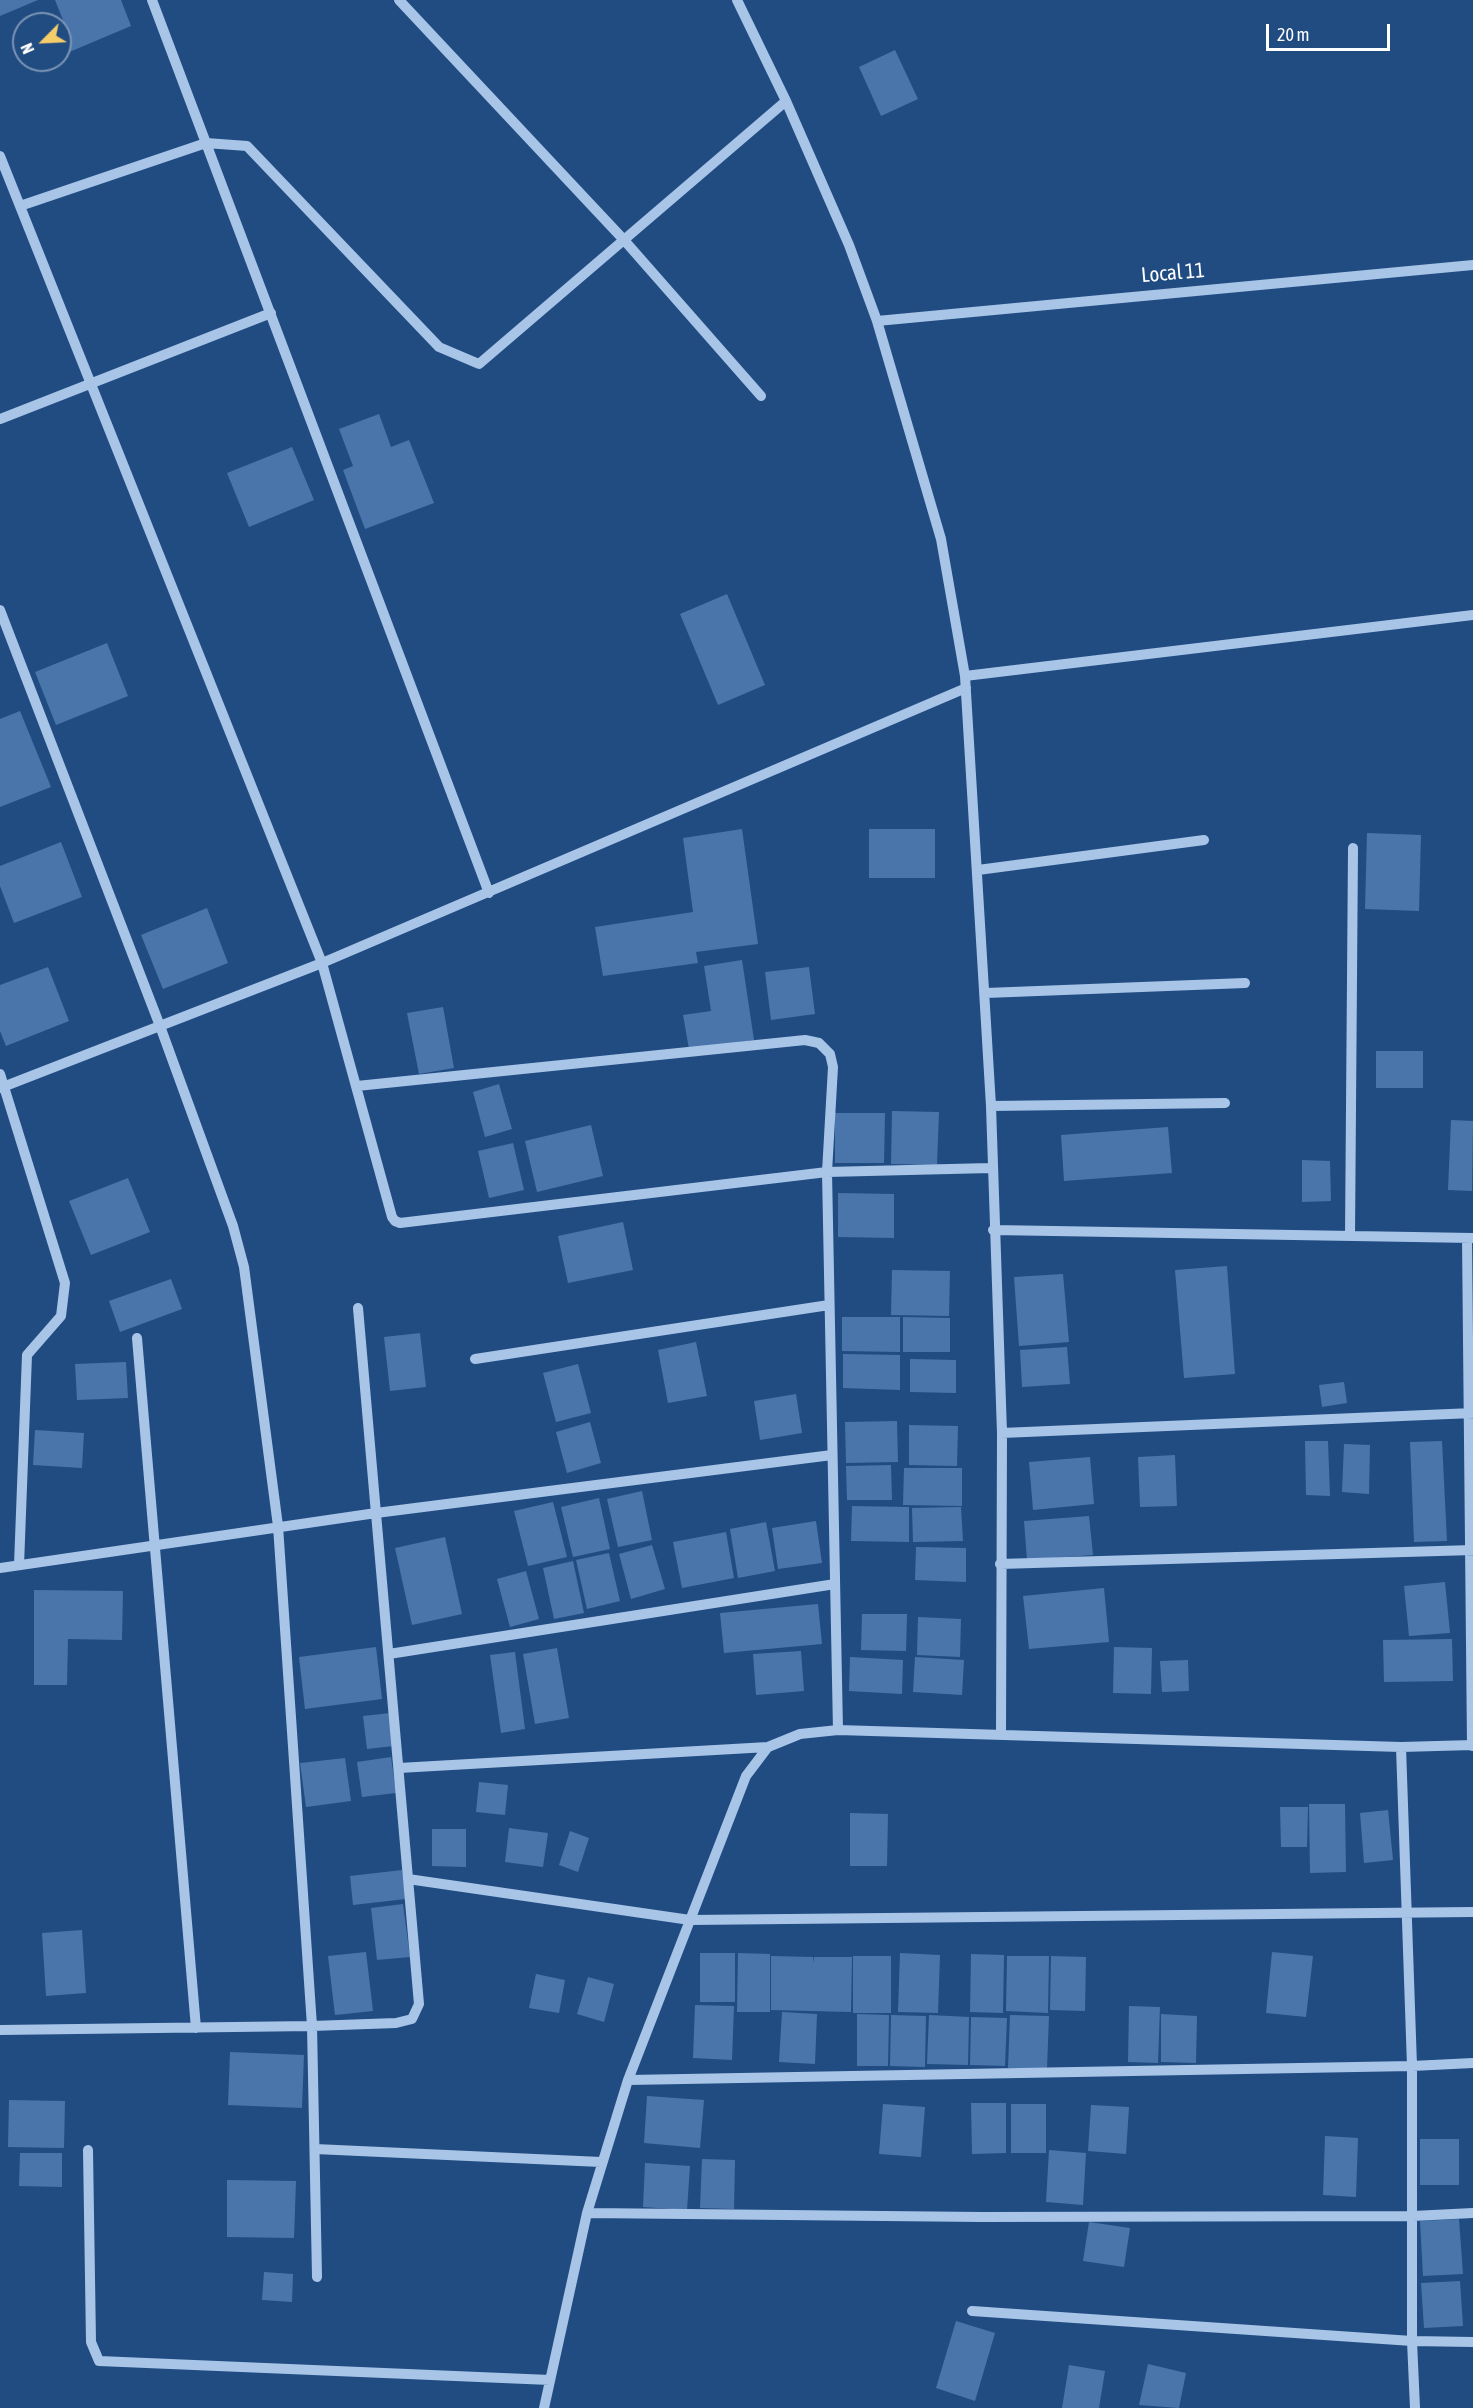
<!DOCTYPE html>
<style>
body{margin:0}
#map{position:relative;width:1473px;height:2408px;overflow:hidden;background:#214c82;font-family:"Asap Condensed",sans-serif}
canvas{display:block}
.north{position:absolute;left:12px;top:12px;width:60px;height:60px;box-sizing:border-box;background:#214c82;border:2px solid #7a94b4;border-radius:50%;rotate:246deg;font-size:16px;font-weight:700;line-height:24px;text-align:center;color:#fff}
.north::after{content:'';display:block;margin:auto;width:21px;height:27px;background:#f5cd69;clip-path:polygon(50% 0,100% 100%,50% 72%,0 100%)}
.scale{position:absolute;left:1266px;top:24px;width:124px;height:27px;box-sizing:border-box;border:3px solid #fff;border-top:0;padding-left:8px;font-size:18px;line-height:21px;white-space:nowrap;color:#fff;-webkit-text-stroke:4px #214c82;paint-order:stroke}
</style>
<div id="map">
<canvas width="1473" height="2408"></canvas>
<div class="north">N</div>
<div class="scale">20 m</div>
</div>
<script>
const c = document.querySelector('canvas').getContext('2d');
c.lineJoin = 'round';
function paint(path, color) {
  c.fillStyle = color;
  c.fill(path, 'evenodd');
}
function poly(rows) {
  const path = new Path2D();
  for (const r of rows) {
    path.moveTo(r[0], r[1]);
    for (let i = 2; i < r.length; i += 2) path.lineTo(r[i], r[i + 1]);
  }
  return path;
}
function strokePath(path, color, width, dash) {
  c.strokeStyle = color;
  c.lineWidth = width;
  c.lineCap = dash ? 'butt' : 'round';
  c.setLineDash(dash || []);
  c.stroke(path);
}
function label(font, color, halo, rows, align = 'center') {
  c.font = font + ' "Asap Condensed",sans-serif';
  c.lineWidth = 5;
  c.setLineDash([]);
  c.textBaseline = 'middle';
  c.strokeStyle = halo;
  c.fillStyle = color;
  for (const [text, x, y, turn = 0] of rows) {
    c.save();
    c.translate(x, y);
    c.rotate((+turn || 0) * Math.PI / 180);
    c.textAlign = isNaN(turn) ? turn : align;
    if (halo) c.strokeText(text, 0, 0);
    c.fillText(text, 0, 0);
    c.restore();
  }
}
const building = poly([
 [0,0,38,0,0,16],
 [55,0,121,0,131,26,67,53,60,35,60,27,65,25],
 [895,50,918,99,881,116,859,67],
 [379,414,391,447,409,440,434,503,365,529,343,470,353,466,339,429],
 [292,447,314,500,249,527,227,473],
 [727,594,765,685,718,705,680,614],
 [107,643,128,696,56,725,35,672],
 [20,711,51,787,0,807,0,719],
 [742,829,758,944,696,952,698,963,603,976,595,927,693,912,683,838],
 [869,829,935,829,935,878,869,878],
 [1367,833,1421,835,1419,911,1365,909],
 [61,842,82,897,14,923,0,886,0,866],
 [207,908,228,963,163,989,141,935],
 [742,960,754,1040,689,1049,683,1015,711,1011,704,966],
 [48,967,69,1021,6,1046,0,1031,0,985],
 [809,967,815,1014,771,1020,765,972],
 [443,1007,454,1068,419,1074,407,1013],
 [1376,1051,1423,1051,1423,1088,1376,1088],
 [499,1084,512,1129,485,1137,473,1092],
 [892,1111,939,1112,937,1165,891,1164],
 [835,1113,885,1113,884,1163,835,1163],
 [1451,1120,1473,1121,1472,1191,1448,1190],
 [591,1125,603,1176,537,1192,525,1141],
 [1168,1127,1172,1173,1064,1181,1061,1135],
 [513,1143,524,1190,489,1198,478,1151],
 [1302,1160,1330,1161,1331,1201,1302,1202],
 [128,1178,150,1232,91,1255,69,1201],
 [838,1193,894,1194,894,1238,838,1237],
 [623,1222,633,1270,568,1283,558,1236],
 [1227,1266,1235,1374,1184,1378,1175,1270],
 [892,1270,950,1271,949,1316,891,1315],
 [1063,1274,1069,1342,1019,1346,1014,1277],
 [171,1279,182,1309,120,1332,109,1301],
 [842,1317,900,1317,900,1352,842,1351],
 [903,1317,950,1318,950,1352,903,1352],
 [420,1333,426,1387,390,1391,384,1337],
 [696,1342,707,1396,668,1403,658,1350],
 [1067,1347,1070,1384,1022,1387,1020,1350],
 [843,1354,900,1355,900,1390,843,1388],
 [910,1359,956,1360,956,1393,910,1392],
 [126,1362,128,1398,77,1400,75,1364],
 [578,1364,591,1413,556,1422,543,1373],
 [1344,1382,1347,1403,1322,1407,1319,1385],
 [796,1394,802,1433,760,1440,754,1401],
 [897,1421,898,1462,846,1463,845,1422],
 [590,1422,601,1463,567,1473,556,1432],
 [909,1425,958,1426,957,1466,909,1465],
 [35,1430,84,1433,82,1468,33,1465],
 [1305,1441,1328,1441,1330,1496,1306,1495],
 [1442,1441,1447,1541,1414,1542,1410,1442],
 [1344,1444,1370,1445,1369,1494,1342,1492],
 [1175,1455,1177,1506,1140,1507,1138,1457],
 [1090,1457,1094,1504,1033,1510,1029,1462],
 [891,1465,892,1500,847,1500,846,1466],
 [904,1468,962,1468,962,1506,903,1505],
 [642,1491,652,1540,618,1547,607,1499],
 [599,1498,610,1549,573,1557,561,1507],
 [553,1502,567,1557,528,1566,514,1511],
 [852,1506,909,1507,909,1542,851,1541],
 [961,1507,963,1541,913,1542,912,1508],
 [1089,1516,1093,1555,1027,1560,1024,1521],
 [816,1521,822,1563,778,1569,772,1528],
 [766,1522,775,1571,738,1578,730,1529],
 [726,1532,734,1578,682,1588,673,1542],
 [445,1537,462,1614,412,1625,395,1548],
 [652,1545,665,1589,631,1599,619,1554],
 [916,1547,966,1548,966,1582,915,1580],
 [609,1553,620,1601,587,1609,576,1560],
 [573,1561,584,1613,554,1619,543,1568],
 [526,1571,539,1619,510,1627,497,1579],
 [1445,1582,1450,1633,1409,1636,1404,1586],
 [1104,1588,1109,1642,1029,1649,1023,1596],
 [34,1590,123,1591,122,1640,68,1639,67,1685,34,1685],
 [818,1604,822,1644,724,1653,720,1613],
 [862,1614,907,1614,906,1651,861,1650],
 [918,1617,961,1619,960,1657,917,1655],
 [1452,1639,1453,1681,1384,1682,1383,1640],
 [376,1647,382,1699,305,1709,299,1657],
 [1114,1647,1152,1648,1151,1694,1113,1693],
 [557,1648,569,1718,535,1724,523,1654],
 [801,1651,804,1691,756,1695,753,1654],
 [515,1652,525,1729,501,1733,490,1655],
 [850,1657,903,1660,902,1694,849,1691],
 [915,1657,964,1660,962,1695,913,1692],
 [1188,1660,1189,1691,1162,1692,1160,1661],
 [390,1713,394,1746,367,1749,363,1716],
 [391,1757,396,1793,362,1797,357,1762],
 [345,1758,351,1801,306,1807,300,1763],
 [479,1782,508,1785,505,1815,476,1812],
 [1309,1804,1345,1804,1346,1872,1310,1873],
 [1280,1807,1308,1807,1307,1847,1281,1847],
 [1388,1810,1393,1860,1364,1863,1360,1813],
 [850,1813,888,1814,887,1866,850,1866],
 [509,1828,548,1833,543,1867,505,1862],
 [432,1829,466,1829,466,1867,432,1866],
 [570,1831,589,1838,578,1872,559,1865],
 [402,1870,406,1899,353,1905,350,1876],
 [403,1904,410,1957,377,1960,371,1908],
 [82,1930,86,1993,46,1996,42,1933],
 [366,1952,373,2011,335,2015,328,1956],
 [1272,1952,1313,1956,1306,2017,1266,2013],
 [700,1953,735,1953,735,2002,700,2002],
 [738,1953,770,1954,770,2012,737,2012],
 [900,1953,940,1955,938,2013,898,2012],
 [971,1954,1004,1955,1003,2013,970,2012],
 [771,1956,813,1957,813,1963,814,1957,852,1957,851,2012,771,2010],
 [853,1956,891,1956,891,2013,853,2013],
 [1007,1956,1049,1956,1048,2013,1006,2011],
 [1051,1956,1086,1957,1085,2011,1050,2010],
 [536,1974,565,1980,559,2013,529,2008],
 [588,1977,614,1984,604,2022,577,2014],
 [695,2005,734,2006,732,2060,693,2058],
 [1129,2006,1160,2007,1158,2063,1128,2062],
 [782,2012,817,2014,815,2064,779,2062],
 [857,2014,889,2015,888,2066,857,2066],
 [1161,2014,1197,2016,1196,2063,1161,2062],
 [891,2015,926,2016,925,2067,890,2066],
 [929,2015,969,2017,968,2065,927,2064],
 [1010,2015,1049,2016,1047,2069,1008,2068],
 [971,2017,1007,2018,1005,2066,970,2065],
 [230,2052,304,2055,302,2108,228,2105],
 [647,2096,704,2100,700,2148,644,2143],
 [9,2100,65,2101,64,2148,8,2147],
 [971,2103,1006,2103,1006,2153,972,2154],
 [883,2104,925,2107,921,2157,879,2154],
 [1011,2104,1046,2104,1046,2153,1011,2153],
 [1091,2105,1129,2107,1126,2154,1088,2151],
 [1325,2136,1358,2138,1356,2197,1323,2195],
 [1420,2139,1459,2139,1459,2185,1420,2185],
 [1049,2150,1086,2153,1083,2205,1046,2202],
 [20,2153,62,2153,62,2187,19,2186],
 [702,2159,735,2160,734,2209,700,2208],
 [645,2163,690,2166,687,2210,643,2207],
 [227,2180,296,2181,294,2238,227,2237],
 [1459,2219,1463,2274,1423,2276,1420,2221],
 [1089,2222,1130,2228,1124,2267,1083,2261],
 [264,2272,293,2274,292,2302,262,2300],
 [1460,2281,1463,2326,1424,2328,1421,2283],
 [956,2321,995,2333,975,2401,936,2388],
 [1148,2364,1186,2373,1179,2408,1139,2405],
 [1069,2365,1105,2371,1099,2408,1062,2408]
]);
const minor = poly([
 [152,0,489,893],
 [399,0,624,240,761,396],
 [737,0,786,101,849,245,877,321,941,539,965,676,991,1106,1002,1433,1001,1734],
 [0,156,322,963,392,1217,395,1221,400,1223,827,1172,991,1168],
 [20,206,206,143,247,146,439,347,479,364,786,101],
 [877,321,1473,265],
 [0,419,271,313],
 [0,610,160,1026,233,1226,244,1267,278,1526,312,2026,317,2277],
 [965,676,1473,615],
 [978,870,1204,840],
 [986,993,1245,983],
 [0,1074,65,1283,61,1316,27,1355,19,1565],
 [357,1086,805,1040,819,1043,830,1054,833,1067,827,1172,838,1730],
 [0,1088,322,963,966,688],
 [991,1106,1225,1103],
 [993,1230,1473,1238],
 [1350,1236,1353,848],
 [1467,1238,1472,1746],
 [137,1338,196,2028],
 [475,1359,829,1305],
 [1002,1433,1473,1413],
 [1000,1564,1473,1550],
 [0,1568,376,1513,832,1455],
 [389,1654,835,1584],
 [1401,1747,1412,2066,1412,2341,1415,2408],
 [399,1768,768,1747],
 [408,1879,690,1920,1473,1912],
 [0,2030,312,2026,396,2023,412,2019,419,2004,358,1308],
 [628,2080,1412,2066,1473,2063],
 [315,2149,601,2162],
 [88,2150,91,2342,99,2361,550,2380],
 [587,2213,982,2217,1413,2216,1473,2213],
 [972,2311,1412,2341,1473,2342],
 [544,2408,587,2213,628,2080,746,1776,768,1747,800,1734,838,1730,1401,1747,1473,1745]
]);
const streetNames = [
 ["Local 11",1173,273,-5]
];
paint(building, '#4a75ab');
strokePath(minor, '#a8c5e8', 10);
label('21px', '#fff', '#214c82', streetNames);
</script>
